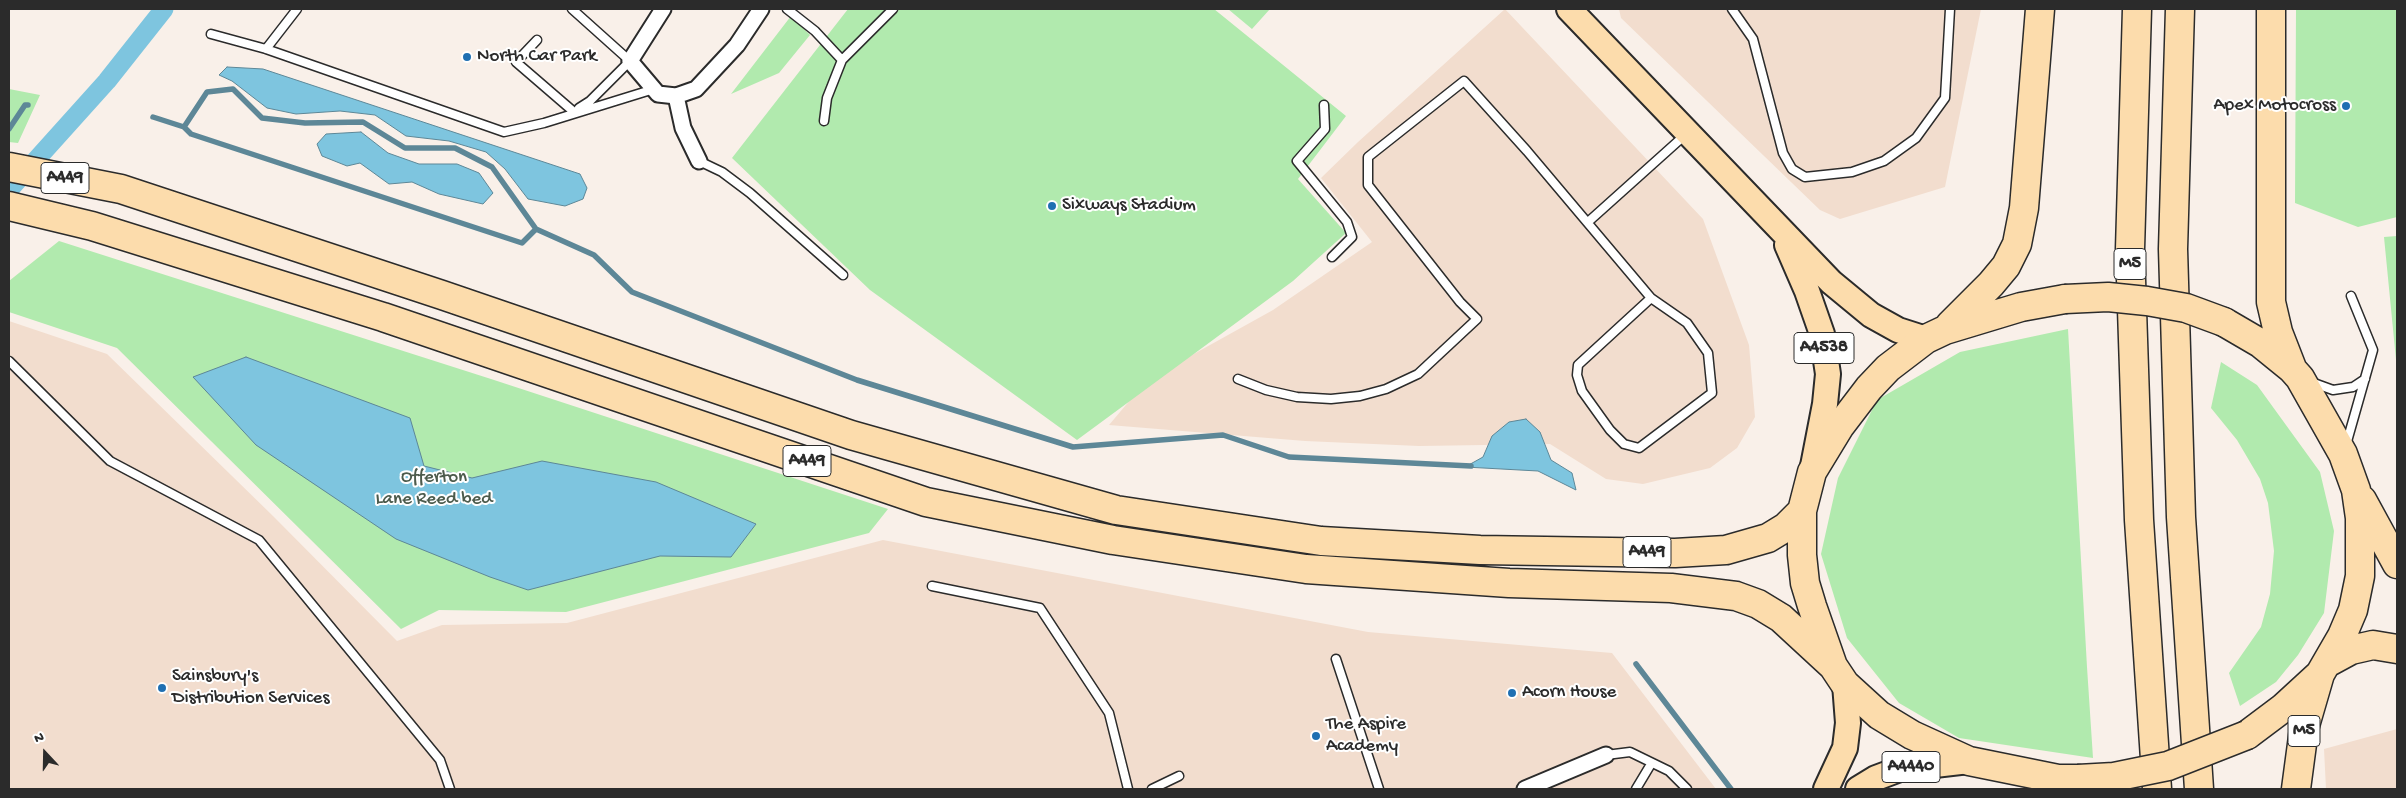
<!DOCTYPE html>
<style>
body{margin:0}
#map{position:relative;width:2406px;height:798px;overflow:hidden;background:#f9f0e9;font-family:"Gochi Hand",sans-serif}
canvas{display:block}
.frame{position:absolute;inset:0;border:10px solid #2b2b2b;pointer-events:none}
.north{position:absolute;left:20px;top:728px;width:50px;height:50px;-webkit-text-stroke:4px #fff;paint-order:stroke;rotate:339deg;font-size:14px;font-weight:700;line-height:20px;text-align:center;color:#2b2b2b}
.north::after{content:'';display:block;margin:auto;width:18px;height:22px;background:#2b2b2b;clip-path:polygon(50% 0,100% 100%,50% 72%,0 100%)}
</style>
<div id="map">
<canvas width="2406" height="798"></canvas>
<div class="frame"></div>
<div class="north">N</div>
</div>
<script>
const c = document.querySelector('canvas').getContext('2d');
c.lineJoin = 'round';
function paint(path, color) {
  c.fillStyle = color;
  c.fill(path, 'evenodd');
}
function poly(rows) {
  const path = new Path2D();
  for (const r of rows) {
    path.moveTo(r[0], r[1]);
    for (let i = 2; i < r.length; i += 2) path.lineTo(r[i], r[i + 1]);
  }
  return path;
}
function strokePath(path, color, width, dash) {
  c.strokeStyle = color;
  c.lineWidth = width;
  c.lineCap = dash ? 'butt' : 'round';
  c.setLineDash(dash || []);
  c.stroke(path);
}
function label(font, color, halo, rows, align = 'center') {
  c.font = font + ' "Gochi Hand",sans-serif';
  c.lineWidth = 4;
  c.setLineDash([]);
  c.textBaseline = 'middle';
  c.strokeStyle = halo;
  c.fillStyle = color;
  for (const [text, x, y, turn = 0] of rows) {
    c.save();
    c.translate(x, y);
    c.rotate((+turn || 0) * Math.PI / 180);
    c.textAlign = isNaN(turn) ? turn : align;
    if (halo) c.strokeText(text, 0, 0);
    c.fillText(text, 0, 0);
    c.restore();
  }
}
const built = poly([
 [1505,9,1703,219,1749,345,1755,417,1737,448,1710,468,1643,484,1606,479,1550,444,1419,446,1305,441,1109,425,1147,380,1273,310,1372,242,1321,178,1358,142],
 [1619,9,1981,9,1945,187,1840,219,1820,210,1621,18],
 [9,321,107,354,273,516,397,641,442,625,567,623,883,540,1368,632,1612,653,1716,789,9,789],
 [2397,729,2397,789,2326,789,2324,749]
]);
const green = poly([
 [848,9,1214,9,1346,116,1298,179,1346,233,1293,281,1077,440,870,290,732,158],
 [1228,9,1270,9,1252,29],
 [2296,9,2397,9,2397,217,2358,227,2295,203],
 [791,16,810,35,779,73,731,94],
 [9,89,40,95,18,143,9,142],
 [2397,236,2397,370,2384,237],
 [59,241,491,379,888,509,869,533,566,612,439,610,401,629,117,348,9,312,9,281],
 [2068,329,2087,667,2093,758,1959,738,1899,703,1847,638,1821,554,1838,478,1877,400,1960,352],
 [2221,362,2257,385,2320,472,2334,531,2324,613,2298,655,2276,682,2240,706,2229,673,2261,627,2270,594,2274,551,2268,503,2260,479,2237,440,2211,408]
]);
const water = poly([
 [227,67,263,69,580,174,587,188,583,199,565,206,528,199,505,169,486,152,449,141,406,136,375,115,340,111,296,114,267,108,232,81,219,75,227,67],
 [361,132,388,153,419,164,457,164,479,173,493,193,483,204,439,194,412,182,389,184,360,163,347,166,322,156,317,144,326,134,361,132],
 [246,357,410,418,424,466,472,478,542,461,656,482,756,524,731,557,660,556,528,590,490,577,396,539,256,445,193,377,246,357],
 [1526,419,1540,432,1551,460,1572,473,1576,490,1538,471,1465,467,1483,457,1492,436,1509,422,1526,419]
]);
const stream = poly([
 [153,117,184,127,207,92,233,89,262,118,305,123,363,122,405,148,455,148,492,167,536,229,594,255,632,292,857,380,1073,447,1223,435,1289,457,1471,466],
 [184,127,191,134,522,243,536,229],
 [9,129,25,105,28,105],
 [1636,664,1731,789]
]);
const canal = poly([
 [9,190,107,81,164,9]
]);
const lane = poly([
 [572,9,630,61,590,101,579,108],
 [787,9,815,31,842,60,827,98,824,121],
 [1732,9,1753,39,1783,153,1792,169,1805,177,1852,172,1884,161,1916,138,1945,98,1950,9],
 [211,34,266,49,504,132,544,123,654,89],
 [537,40,516,62,574,112],
 [266,49,297,9],
 [842,60,893,9],
 [1324,105,1325,129,1297,161,1347,222,1352,237,1332,257],
 [699,161,722,172,750,193,843,275],
 [1588,222,1685,135],
 [9,361,110,461,259,540,440,760,450,789],
 [1238,379,1266,390,1297,397,1331,399,1360,396,1386,389,1418,374,1477,319,1460,302,1368,185,1368,157,1464,81,1527,151,1651,298,1687,323,1708,353,1712,393,1639,448,1624,444,1610,430,1582,391,1577,375,1578,365,1651,298],
 [2311,382,2333,390,2353,387,2365,379],
 [2346,445,2373,350,2351,296],
 [932,586,1040,608,1109,713,1128,789],
 [1336,659,1379,789],
 [1606,755,1630,752,1669,771,1687,789],
 [1152,789,1179,776],
 [1636,789,1651,764]
]);
const street = poly([
 [663,9,630,61,658,94,676,96,696,89,737,45,761,9],
 [676,96,683,128,699,161],
 [1525,789,1606,755]
]);
const primary = poly([
 [1569,9,1831,282,1871,315,1898,330,1926,339],
 [1787,245,1807,291,1822,334,1828,374,1825,404,1813,466],
 [1826,789,1845,748,1848,723,1845,684],
 [1858,789,1876,778,1900,769,1969,761]
]);
const highway = poly([
 [2137,9,2130,249,2139,520,2157,789],
 [2180,9,2173,249,2181,517,2199,789],
 [2271,9,2271,302,2278,332,2292,368],
 [9,167,121,189,442,295,851,435,1116,510,1321,541,1480,550,1675,553,1726,550,1768,538,1786,527,1802,511],
 [9,206,92,226,383,317,926,502,1113,540,1306,569,1509,583,1671,588,1736,596,1758,604,1781,618,1833,666],
 [2065,299,2021,307,1945,330,1926,339,1888,368,1869,388,1840,426,1812,472,1802,511,1802,555,1805,583,1812,606,1833,666,1845,684,1879,715,1912,735,1969,761,2058,779,2078,779],
 [2224,322,2260,343,2292,369,2300,378,2343,454,2356,490,2360,518,2360,576,2353,610,2342,636,2320,674,2283,708,2247,735],
 [1950,325,1991,284,2006,266,2017,244,2024,208,2040,9],
 [2362,500,2397,564],
 [2327,663,2351,650,2373,645,2397,649],
 [2296,789,2304,729,2320,674]
]);
const highwayBridge = poly([
 [2065,299,2108,297,2147,301,2186,308,2224,322],
 [2078,779,2114,777,2168,766,2247,735]
]);
const markers = [
 [467,57,5,"#1f6fb2"],
 [2346,106,5,"#1f6fb2"],
 [1052,206,5,"#1f6fb2"],
 [162,688,5,"#1f6fb2"],
 [1512,693,5,"#1f6fb2"],
 [1316,736,5,"#1f6fb2"]
];
const shields = [
 [65,178,48],
 [2130,264,32],
 [1824,348,60],
 [807,461,48],
 [1647,552,48],
 [2304,731,32],
 [1911,767,58]
];
const shieldNames = [
 ["A449",65,178],
 ["M5",2130,264],
 ["A4538",1824,348],
 ["A449",807,461],
 ["A449",1647,552],
 ["M5",2304,731],
 ["A4440",1911,767]
];
const poiNames = [
 ["North Car Park",477,57],
 ["Apex Motocross",2336,106,"right"],
 ["Sixways Stadium",1062,206],
 ["Sainsbury's",172,677],
 ["Distribution Services",172,699],
 ["Acorn House",1522,693],
 ["The Aspire",1326,725],
 ["Academy",1326,747]
];
const parkNames = [
 ["Offerton",434,478],
 ["Lane Reed bed",434,500]
];
paint(built, '#f2ddce');
paint(green, '#b1eaae');
paint(water, '#7ec5df');
strokePath(water, '#5d8797', 1);
strokePath(stream, '#5d8797', 5.5);
strokePath(canal, '#7ec5df', 19);
strokePath(lane, '#2b2b2b', 11);
strokePath(street, '#2b2b2b', 19);
strokePath(primary, '#2b2b2b', 28);
strokePath(highway, '#2b2b2b', 31);
strokePath(lane, '#fff', 8);
strokePath(street, '#fff', 15);
strokePath(primary, '#fcdcac', 24);
strokePath(highway, '#fcdcac', 28);
strokePath(highwayBridge, '#2b2b2b', 31, []);
strokePath(highwayBridge, '#fcdcac', 28);
for (const [x, y, r, color] of markers) {
  const dot = new Path2D();
  dot.arc(x, y, r, 0, 2 * Math.PI);
  c.fillStyle = color;
  c.fill(dot);
  strokePath(dot, '#fff', 2);
}
for (const [x, y, w] of shields) {
  const box = new Path2D();
  box.roundRect(x - w / 2, y - 15.5, w, 31, 4);
  c.fillStyle = '#fff';
  c.fill(box);
  strokePath(box, '#2b2b2b', 1);
}
label('bold 18px', '#2b2b2b', null, shieldNames);
label('19px', '#2b2b2b', '#fff', poiNames, 'left');
label('19px', '#4c5b4c', '#fff', parkNames);
</script>
